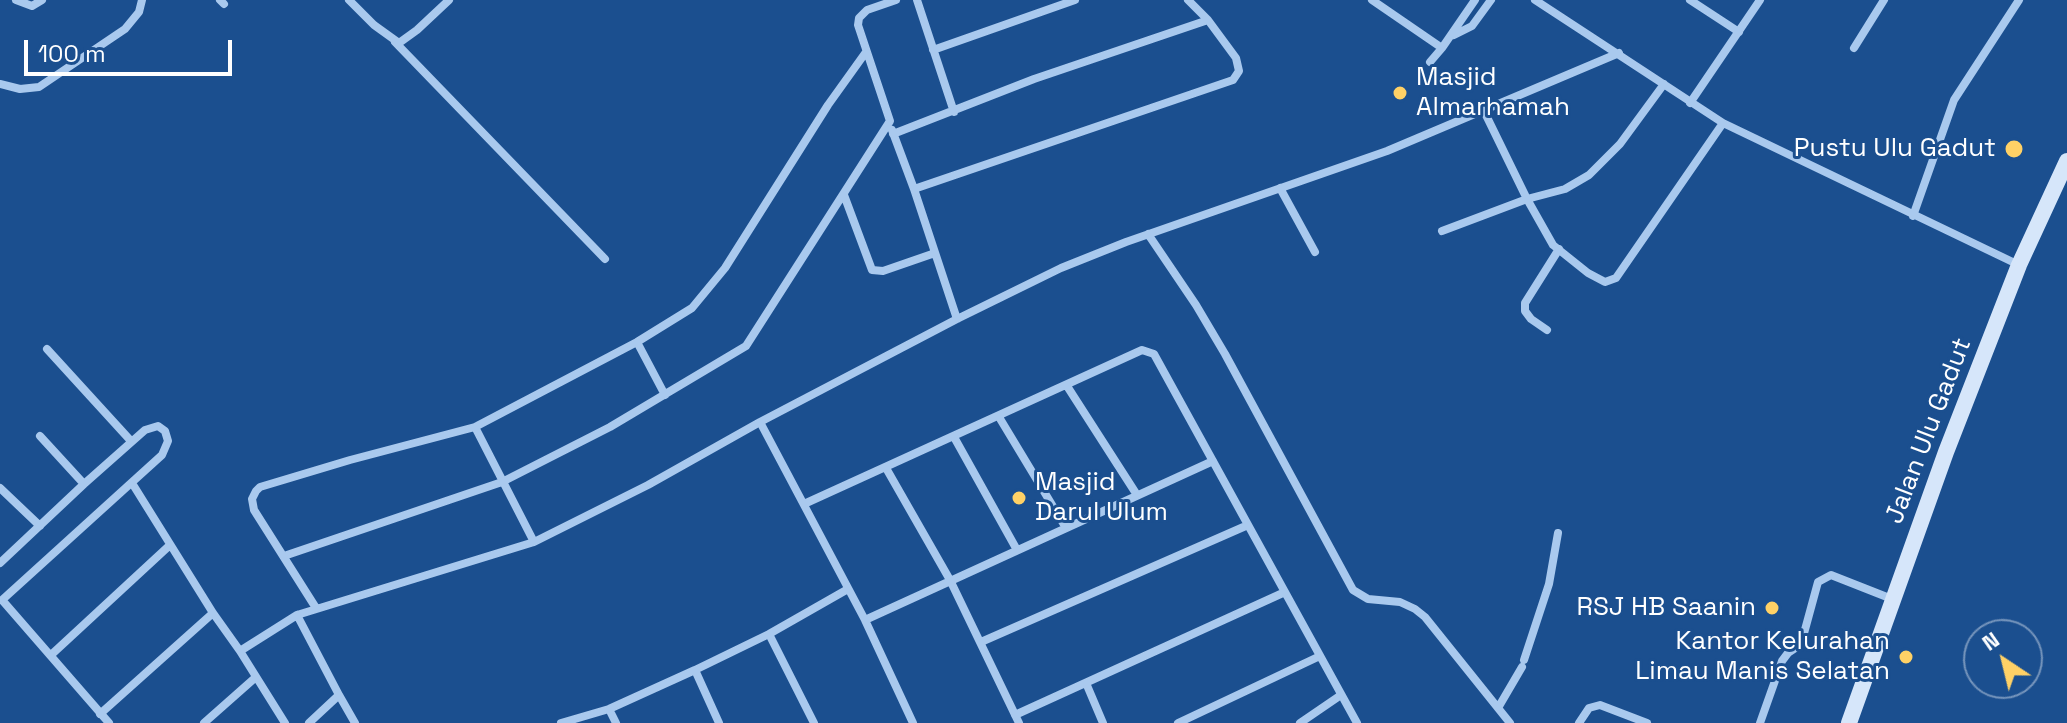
<!DOCTYPE html>
<style>
body{margin:0}
#map{position:relative;width:2067px;height:723px;overflow:hidden;background:#1b4f8f;font-family:"Space Grotesk",sans-serif}
canvas{display:block}
.north{position:absolute;left:1963px;top:619px;width:80px;height:80px;box-sizing:border-box;background:#1b4f8f;border:2px solid #7695bc;border-radius:50%;rotate:325deg;font-size:22px;font-weight:700;line-height:32px;text-align:center;color:#fff}
.north::after{content:'';display:block;margin:auto;width:28px;height:36px;background:#ffd166;clip-path:polygon(50% 0,100% 100%,50% 72%,0 100%)}
.scale{position:absolute;left:24px;top:40px;width:208px;height:36px;box-sizing:border-box;border:4px solid #fff;border-top:0;padding-left:10px;font-size:24px;line-height:28px;white-space:nowrap;color:#fff;-webkit-text-stroke:6px #1b4f8f;paint-order:stroke}
</style>
<div id="map">
<canvas width="2067" height="723"></canvas>
<div class="north">N</div>
<div class="scale">100 m</div>
</div>
<script>
const c = document.querySelector('canvas').getContext('2d');
c.lineJoin = 'round';
function poly(rows) {
  const path = new Path2D();
  for (const r of rows) {
    path.moveTo(r[0], r[1]);
    for (let i = 2; i < r.length; i += 2) path.lineTo(r[i], r[i + 1]);
  }
  return path;
}
function strokePath(path, color, width, dash) {
  c.strokeStyle = color;
  c.lineWidth = width;
  c.lineCap = dash ? 'butt' : 'round';
  c.setLineDash(dash || []);
  c.stroke(path);
}
function label(font, color, halo, rows, align = 'center') {
  c.font = font + ' "Space Grotesk",sans-serif';
  c.lineWidth = 6;
  c.setLineDash([]);
  c.textBaseline = 'middle';
  c.strokeStyle = halo;
  c.fillStyle = color;
  for (const [text, x, y, turn = 0] of rows) {
    c.save();
    c.translate(x, y);
    c.rotate((+turn || 0) * Math.PI / 180);
    c.textAlign = isNaN(turn) ? turn : align;
    if (halo) c.strokeText(text, 0, 0);
    c.fillText(text, 0, 0);
    c.restore();
  }
}
const street = poly([
 [16,0,32,6,42,0],
 [220,0,224,4],
 [349,0,374,25,399,43,417,30,449,0],
 [917,0,954,112],
 [1372,0,1442,48,1475,0],
 [1535,0,1723,123,2019,265],
 [1690,0,1739,32],
 [1454,35,1472,26,1491,0],
 [395,42,605,259],
 [1854,48,1884,0],
 [933,50,1075,0],
 [1430,62,1442,48],
 [0,84,20,89,39,87,125,29,139,12,142,0],
 [1690,103,1760,0],
 [1483,109,1527,199,1553,245,1588,273,1605,282,1616,278,1723,123],
 [892,130,914,189],
 [893,134,1034,79,1208,20],
 [1280,188,1315,252],
 [844,195,872,270,883,271,935,253],
 [1913,216,1954,100,2019,0],
 [1442,231,1527,199,1565,189,1589,175,1620,144,1664,84],
 [1148,234,1196,305,1225,354,1353,590,1368,599,1400,602,1415,609,1425,617,1510,723],
 [957,319,914,189,1233,80,1239,71,1236,58,1208,20,1188,0],
 [1547,330,1531,319,1525,311,1525,303,1559,249],
 [637,342,665,395],
 [47,349,131,441],
 [1067,386,1137,495],
 [999,417,1066,528],
 [760,422,865,620,913,723],
 [475,427,534,542],
 [954,437,1017,550],
 [886,468,950,580,1019,723],
 [132,483,213,613,240,651,297,615,339,695,309,723],
 [84,484,145,430,158,426,165,431,168,441,162,455,2,600,109,723],
 [0,488,40,526],
 [804,504,1142,350,1154,354,1357,723],
 [284,556,502,482,610,427,746,346,890,121,858,25,859,18,867,10,896,0],
 [0,563,84,484,40,436],
 [316,608,254,510,252,499,256,491,260,487,350,460,475,427,637,342,692,308,725,268,828,105,866,52],
 [297,615,534,542,648,485,760,422,957,319,1061,268,1126,242,1387,151,1619,53],
 [865,620,1213,461],
 [769,634,814,723],
 [981,642,1248,525],
 [240,651,285,723],
 [51,655,170,545],
 [1524,660,1549,584,1558,533],
 [695,670,719,723],
 [1086,683,1103,723],
 [339,695,355,723],
 [1498,708,1522,667],
 [609,709,616,723],
 [100,714,213,613],
 [1015,715,1285,592],
 [204,723,256,677],
 [561,723,609,709,695,670,769,634,848,589],
 [1178,723,1320,656],
 [1300,723,1341,695],
 [1579,723,1589,708,1600,705,1647,723],
 [1760,723,1782,661,1788,653,1797,647,1803,637,1818,582,1831,575,1892,599]
]);
const secondary = poly([
 [1849,723,1946,452,2019,265,2067,161]
]);
const markers = [
 [1400,93,8,"#ffd166"],
 [2014,149,10,"#ffd166"],
 [1019,498,8,"#ffd166"],
 [1772,608,8,"#ffd166"],
 [1906,657,8,"#ffd166"]
];
const poiNames = [
 ["Masjid",1416,78,"left"],
 ["Almarhamah",1416,108,"left"],
 ["Pustu Ulu Gadut",1996,149],
 ["Masjid",1035,483,"left"],
 ["Darul Ulum",1035,513,"left"],
 ["RSJ HB Saanin",1756,608],
 ["Kantor Kelurahan",1890,642],
 ["Limau Manis Selatan",1890,672]
];
const streetNames = [
 ["Jalan Ulu Gadut",1929,431,-69]
];
strokePath(street, '#a9c9ee', 8);
strokePath(secondary, '#d6e6fa', 16);
for (const [x, y, r, color] of markers) {
  const dot = new Path2D();
  dot.arc(x, y, r, 0, 2 * Math.PI);
  c.fillStyle = color;
  c.fill(dot);
  strokePath(dot, '#1b4f8f', 3);
}
label('26px', '#fff', '#1b4f8f', poiNames, 'right');
label('26px', '#fff', '#1b4f8f', streetNames);
</script>
